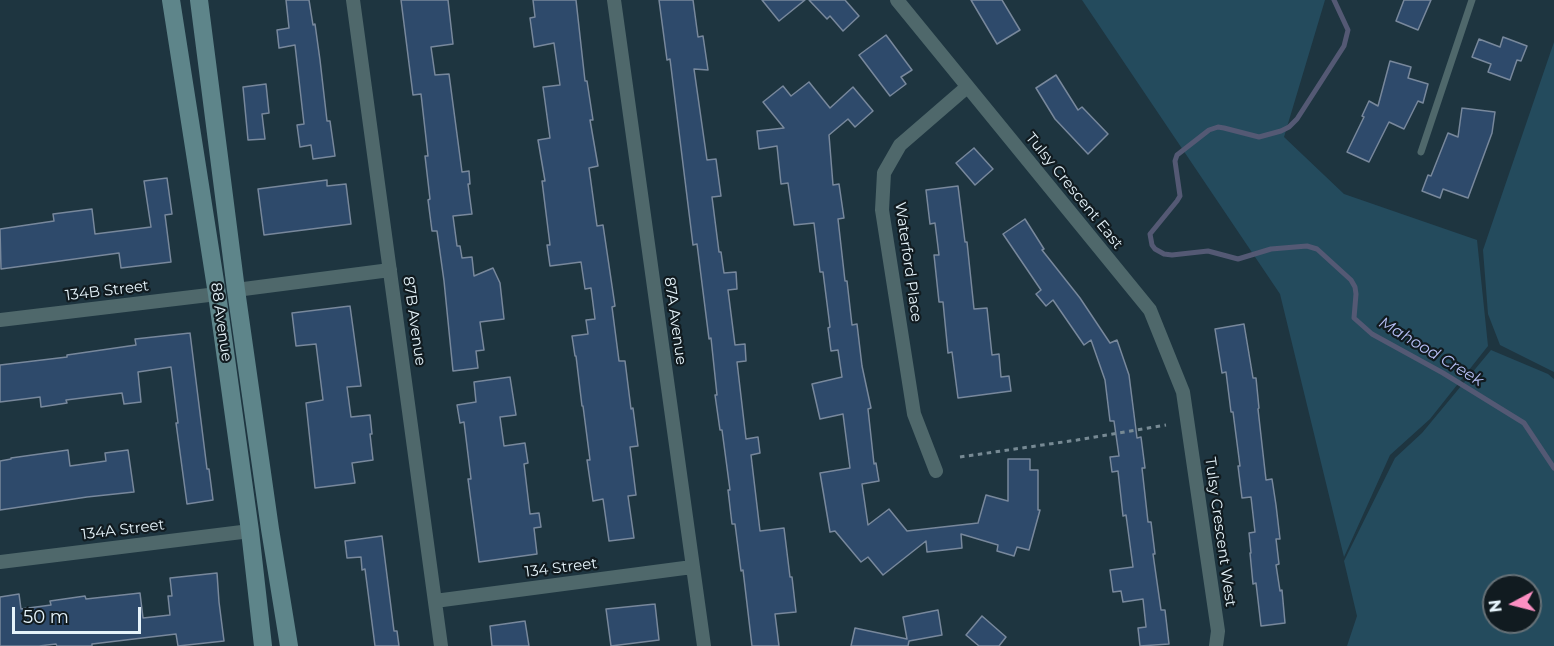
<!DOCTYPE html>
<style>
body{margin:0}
#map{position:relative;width:1554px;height:646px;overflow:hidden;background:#1e3540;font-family:Montserrat,sans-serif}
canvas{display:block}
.north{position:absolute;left:1482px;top:574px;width:60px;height:60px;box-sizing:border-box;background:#111b20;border:2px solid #667177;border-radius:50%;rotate:263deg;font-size:16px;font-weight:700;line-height:24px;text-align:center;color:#e5f3fa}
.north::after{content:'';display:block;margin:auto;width:21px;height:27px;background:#fc8fc2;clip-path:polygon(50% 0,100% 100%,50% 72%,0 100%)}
.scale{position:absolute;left:12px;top:607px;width:129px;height:27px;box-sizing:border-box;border:3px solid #e5f3fa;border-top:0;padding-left:8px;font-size:18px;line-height:21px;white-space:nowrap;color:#e5f3fa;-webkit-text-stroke:4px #111b20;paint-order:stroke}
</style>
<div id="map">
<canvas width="1554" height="646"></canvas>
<div class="north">N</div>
<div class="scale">50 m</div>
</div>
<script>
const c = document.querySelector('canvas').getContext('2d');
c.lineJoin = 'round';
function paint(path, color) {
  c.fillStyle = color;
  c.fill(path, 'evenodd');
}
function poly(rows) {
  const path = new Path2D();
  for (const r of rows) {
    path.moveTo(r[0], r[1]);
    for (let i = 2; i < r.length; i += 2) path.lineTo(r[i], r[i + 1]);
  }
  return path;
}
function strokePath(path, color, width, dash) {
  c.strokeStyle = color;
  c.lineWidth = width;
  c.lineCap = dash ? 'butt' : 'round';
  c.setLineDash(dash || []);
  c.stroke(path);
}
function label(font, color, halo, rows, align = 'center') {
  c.font = font + ' Montserrat,sans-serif';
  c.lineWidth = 4.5;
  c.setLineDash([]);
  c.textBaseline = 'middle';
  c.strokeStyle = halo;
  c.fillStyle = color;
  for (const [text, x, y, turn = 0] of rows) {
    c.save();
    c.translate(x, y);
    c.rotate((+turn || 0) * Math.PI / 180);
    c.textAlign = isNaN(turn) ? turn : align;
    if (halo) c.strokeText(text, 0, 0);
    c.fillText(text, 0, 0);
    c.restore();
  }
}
const green = poly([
 [1082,0,1325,0,1284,137,1344,194,1477,240,1488,346,1430,419,1390,455,1344,557,1280,294],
 [1554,42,1554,372,1500,345,1488,314,1483,250],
 [1491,350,1548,374,1554,379,1554,646,1347,646,1357,616,1344,561,1395,458,1422,433],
 [1494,586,1530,586,1530,622,1494,622]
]);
const stream = poly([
 [1334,0,1348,30,1344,46,1297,119,1289,127,1281,131,1259,137,1224,128,1218,127,1209,130,1177,155,1175,161,1180,196,1177,201,1150,234,1152,245,1155,249,1164,254,1172,255,1208,251,1238,259,1271,249,1307,246,1317,249,1351,280,1355,287,1356,294,1354,318,1372,334,1443,373,1524,423,1554,468]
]);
const building = poly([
 [286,0,309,0,313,25,315,24,320,60,327,121,330,121,335,156,313,159,311,145,300,147,297,125,304,124,295,45,279,48,277,30,289,28,286,0],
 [401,0,448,0,453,44,431,47,435,75,449,74,462,172,469,171,470,184,468,184,472,214,453,216,457,246,460,246,462,258,472,257,474,276,493,268,500,283,504,319,480,322,484,350,476,351,478,368,453,371,444,281,437,231,432,231,428,200,430,199,425,156,428,156,421,94,413,95,401,0],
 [533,0,576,0,585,81,587,81,593,120,590,120,598,166,589,168,597,226,603,225,615,306,612,307,619,361,625,361,631,409,633,408,638,446,630,447,636,495,628,496,634,538,609,541,603,499,593,501,587,460,590,460,583,406,582,406,576,356,575,356,572,336,588,334,586,320,595,319,591,288,585,289,581,262,550,266,547,245,550,245,542,181,545,181,538,140,550,138,543,87,560,85,554,43,534,47,530,18,535,17,533,0],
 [659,0,693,0,698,37,703,36,708,70,694,69,707,160,716,159,721,196,712,197,719,252,721,252,724,273,736,272,737,289,728,290,735,345,745,344,746,361,737,362,746,439,758,437,760,453,751,455,760,531,784,528,790,577,792,577,796,612,775,614,779,646,752,646,743,570,741,571,735,524,732,524,728,490,730,490,722,430,720,430,715,395,717,395,711,338,709,339,697,244,693,245,670,59,667,60,659,0],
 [762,0,805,0,779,21,762,0],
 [809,0,845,0,859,16,843,31,830,16,827,19,809,0],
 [971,0,1002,0,1020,30,997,44,971,0],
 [1404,0,1431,0,1418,30,1396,21,1404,0],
 [886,35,912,70,901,77,906,84,890,96,859,55,886,35],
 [1503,37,1527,46,1521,61,1517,60,1510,80,1488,72,1491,64,1472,57,1479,39,1500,47,1503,37],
 [1390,61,1411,67,1408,78,1428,84,1423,103,1418,101,1404,129,1389,122,1369,162,1347,152,1364,117,1362,116,1369,101,1378,106,1390,61],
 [1056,75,1078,110,1082,107,1108,134,1088,154,1055,119,1036,88,1056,75],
 [809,82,830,108,853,87,873,111,855,127,848,119,829,135,833,185,839,184,844,218,838,219,845,281,847,281,852,325,857,324,862,366,871,408,868,409,874,464,876,463,879,481,862,484,868,525,889,509,907,531,978,523,986,495,1008,501,1008,459,1030,459,1030,470,1038,470,1038,510,1040,510,1029,550,1017,547,1014,556,997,551,998,545,961,534,962,548,927,552,926,541,883,575,868,557,861,562,835,531,830,532,820,473,850,468,843,414,820,419,812,384,842,377,838,350,831,351,828,328,830,327,823,272,820,272,814,223,794,225,788,183,781,184,777,146,759,149,757,131,784,128,763,102,783,86,791,96,809,82],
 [266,84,269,113,262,114,265,139,248,140,243,87,266,84],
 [1462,108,1495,112,1492,133,1468,198,1443,189,1440,198,1422,191,1428,175,1431,176,1448,133,1458,137,1462,108],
 [974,148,993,169,975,185,956,163,974,148],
 [167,178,172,214,165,215,171,262,121,268,119,253,1,269,0,229,54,221,53,214,92,209,95,234,151,227,144,181,167,178],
 [327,180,327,186,346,184,351,224,264,235,258,189,327,180],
 [958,186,965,242,967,242,974,309,987,308,992,355,999,354,1001,377,1009,376,1011,391,958,398,952,352,948,353,943,302,939,302,934,255,939,255,935,223,930,224,926,190,958,186],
 [1025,219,1044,249,1042,250,1080,298,1110,343,1117,340,1129,375,1137,438,1141,437,1145,468,1142,468,1148,522,1151,522,1155,554,1153,554,1161,610,1165,610,1169,644,1140,646,1138,628,1146,627,1143,599,1123,602,1121,591,1113,592,1110,570,1133,567,1126,515,1123,516,1118,471,1112,472,1110,457,1119,456,1114,421,1110,421,1105,380,1091,340,1084,345,1053,300,1046,306,1036,294,1041,290,1003,234,1025,219],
 [350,306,361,386,347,387,351,417,370,415,372,434,370,434,373,460,352,463,355,483,315,488,306,403,323,400,316,344,296,346,292,313,350,306],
 [1244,324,1253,378,1256,378,1259,408,1258,409,1266,480,1272,479,1276,505,1280,539,1276,539,1279,564,1276,565,1280,591,1282,590,1285,623,1261,626,1256,583,1253,584,1250,553,1251,553,1249,533,1255,532,1251,497,1242,498,1238,466,1240,466,1233,412,1231,412,1226,372,1222,373,1215,329,1244,324],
 [190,333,207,469,209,469,213,500,187,504,176,423,178,423,171,367,138,372,141,402,124,404,122,393,66,400,67,403,41,407,40,397,0,402,0,365,67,357,67,355,136,345,135,339,190,333],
 [510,377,516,415,500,417,504,446,525,443,528,463,524,464,530,514,539,513,541,527,534,528,537,554,479,562,468,479,471,479,464,422,460,423,457,405,476,402,474,382,510,377],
 [68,450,70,466,106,461,105,453,128,450,134,492,87,497,0,510,0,461,11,459,11,458,68,450],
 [382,536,394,631,397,631,399,646,375,646,365,569,362,570,361,557,347,558,345,541,382,536],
 [217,573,219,602,224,641,178,646,176,634,92,644,92,646,57,646,56,644,39,646,0,646,0,597,19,594,21,609,51,605,50,601,85,596,86,599,140,593,143,618,170,615,168,596,172,596,170,578,217,573],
 [655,604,659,640,611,646,606,609,655,604],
 [938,610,942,635,909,641,908,646,851,646,855,628,907,639,903,617,938,610],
 [982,616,1006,637,999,646,979,646,966,635,982,616],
 [525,621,529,646,492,646,490,626,525,621]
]);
const path = poly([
 [960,457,1077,440,1166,425]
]);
const lane = poly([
 [1421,152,1472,0]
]);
const street = poly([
 [353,0,441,646],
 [614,0,704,646],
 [897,0,1150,310,1183,392,1218,631,1216,646],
 [236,290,390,270],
 [0,320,217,294],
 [936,471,914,414,882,210,884,173,900,145,967,87],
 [0,562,250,531],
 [435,601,692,567]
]);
const secondary = poly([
 [171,0,217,294,250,531,263,646],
 [199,0,236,290,270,529,289,646]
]);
const streetNames = [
 ["Tulsy Crescent East",1074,191,51],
 ["Waterford Place",908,262,82],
 ["134B Street",107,291,-7],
 ["87B Avenue",414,321,82],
 ["87A Avenue",675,321,82],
 ["88 Avenue",221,322,82],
 ["134A Street",123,530,-7],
 ["Tulsy Crescent West",1220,532,82],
 ["134 Street",561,568,-7]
];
const waterNames = [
 ["Mahood Creek",1431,352,31]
];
paint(green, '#244b5d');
strokePath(stream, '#545974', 5);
paint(building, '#2e4a6b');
strokePath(building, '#78889c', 1.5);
strokePath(path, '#778a94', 3, [4.5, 4.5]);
strokePath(lane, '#4f686b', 7);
strokePath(street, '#4f686b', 14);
strokePath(secondary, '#5e858a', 18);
label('15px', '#e5f3fa', '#111b20', streetNames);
label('italic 16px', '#b7bff5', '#111b20', waterNames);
</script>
